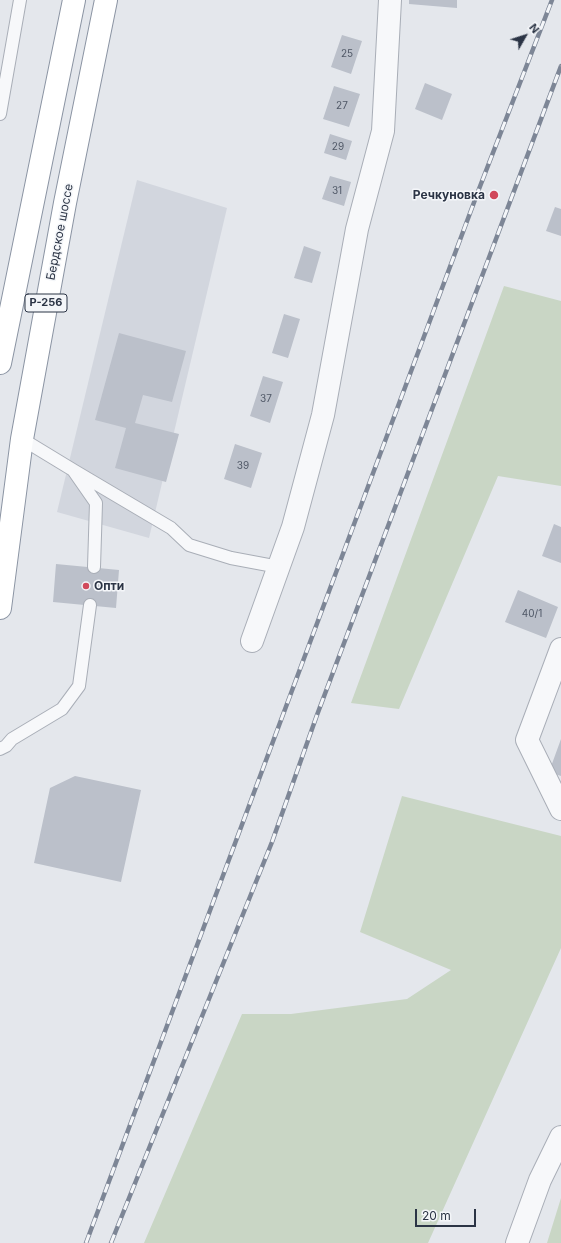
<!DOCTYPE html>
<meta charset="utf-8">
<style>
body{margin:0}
#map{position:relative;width:561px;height:1243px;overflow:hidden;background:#e4e7ec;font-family:Inter,sans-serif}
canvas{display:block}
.north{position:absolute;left:505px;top:16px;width:40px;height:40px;-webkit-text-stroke:3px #f4f6f9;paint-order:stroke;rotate:51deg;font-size:11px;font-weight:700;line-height:16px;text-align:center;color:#2b3445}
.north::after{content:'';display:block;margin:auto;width:14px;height:18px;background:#2b3445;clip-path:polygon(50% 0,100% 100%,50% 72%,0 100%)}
.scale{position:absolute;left:415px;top:1209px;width:61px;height:18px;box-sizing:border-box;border:2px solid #2b3445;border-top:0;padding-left:5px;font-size:12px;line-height:14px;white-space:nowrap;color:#2b3445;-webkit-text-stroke:3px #f4f6f9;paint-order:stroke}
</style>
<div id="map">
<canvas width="561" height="1243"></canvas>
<div class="north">N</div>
<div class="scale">20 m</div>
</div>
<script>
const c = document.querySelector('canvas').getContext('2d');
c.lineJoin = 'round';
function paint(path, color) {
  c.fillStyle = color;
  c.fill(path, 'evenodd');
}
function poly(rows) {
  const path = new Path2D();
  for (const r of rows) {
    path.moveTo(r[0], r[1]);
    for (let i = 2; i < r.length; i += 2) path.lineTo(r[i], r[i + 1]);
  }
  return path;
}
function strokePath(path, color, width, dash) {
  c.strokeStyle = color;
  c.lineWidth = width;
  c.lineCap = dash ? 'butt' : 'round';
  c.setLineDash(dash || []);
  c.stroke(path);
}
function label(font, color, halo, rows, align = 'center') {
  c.font = font + ' Inter,sans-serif';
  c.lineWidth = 3;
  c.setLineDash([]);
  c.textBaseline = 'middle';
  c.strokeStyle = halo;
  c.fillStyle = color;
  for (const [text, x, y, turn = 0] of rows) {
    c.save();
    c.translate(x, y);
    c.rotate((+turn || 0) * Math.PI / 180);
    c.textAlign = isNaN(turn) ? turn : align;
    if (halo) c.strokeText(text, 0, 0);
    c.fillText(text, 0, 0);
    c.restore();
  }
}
const built = poly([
 [137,180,227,208,149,538,57,512]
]);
const green = poly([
 [504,286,561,301,561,486,498,476,399,709,351,703],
 [402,796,561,836,561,948,428,1243,144,1243,242,1014,291,1014,407,999,451,970,360,932],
 [561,1198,561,1243,547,1243]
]);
const building = poly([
 [409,0,457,0,457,8,409,4],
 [342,35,362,41,351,74,331,67],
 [425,83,452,94,442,120,415,109],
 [334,86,360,94,349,127,323,119],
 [330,134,352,141,346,160,324,153],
 [330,176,351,182,344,206,322,199],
 [555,207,561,209,561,236,546,231],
 [304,246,321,252,312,283,294,278],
 [284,314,300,319,288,358,272,353],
 [119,333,186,351,172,402,143,395,135,423,179,434,166,482,115,468,126,428,95,420],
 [263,376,283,382,270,423,250,416],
 [235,444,262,453,251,488,224,479],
 [554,524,561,527,561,563,542,556],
 [56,564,119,570,116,608,53,602],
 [518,590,558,607,546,638,505,622],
 [561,739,561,776,549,772],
 [75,776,141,790,121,882,34,863,50,788]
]);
const service = poly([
 [0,114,20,0],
 [22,439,73,470,96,503,94,567],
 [73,470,171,528,189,545,231,558,279,567],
 [0,749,6,746,12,739,62,709,79,686,90,605]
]);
const minor = poly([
 [252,641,293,527,323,415,357,229,383,131,390,0],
 [561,649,527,740,561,809],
 [517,1243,540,1180,561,1137]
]);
const trunk = poly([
 [0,363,74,0],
 [0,608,22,439,65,203,106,0]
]);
const rail = poly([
 [86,1243,479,189,552,0],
 [111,1243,272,842,317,715,561,66]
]);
const markers = [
 [494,195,5,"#d1495b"],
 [86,586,4,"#d1495b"]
];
const numberNames = [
 ["25",347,54],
 ["27",342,106],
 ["29",338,147],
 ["31",337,191],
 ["37",266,399],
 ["39",243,466],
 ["40/1",532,614]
];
const shields = [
 [46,303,42]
];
const shieldNames = [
 ["Р-256",46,303]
];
const poiNames = [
 ["Речкуновка",485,195],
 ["Опти",94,586,"left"]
];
const streetNames = [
 ["Бердское шоссе",60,232,-79]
];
paint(built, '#d2d6de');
paint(green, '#c9d6c5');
paint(building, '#bbc0ca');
strokePath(service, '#a9aeb7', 14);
strokePath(minor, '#a9aeb7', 24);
strokePath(trunk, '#8b94a3', 24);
strokePath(service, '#f7f8fa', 12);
strokePath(minor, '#f7f8fa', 22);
strokePath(trunk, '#fff', 22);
strokePath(rail, '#7d8696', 4.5);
strokePath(rail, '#f4f6f9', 3, [9]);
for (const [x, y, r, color] of markers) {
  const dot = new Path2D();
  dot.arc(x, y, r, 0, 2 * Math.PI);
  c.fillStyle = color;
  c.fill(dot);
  strokePath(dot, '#f4f6f9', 1.5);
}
label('10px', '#4f5766', null, numberNames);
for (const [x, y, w] of shields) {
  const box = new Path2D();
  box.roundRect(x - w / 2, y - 9, w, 18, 3);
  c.fillStyle = '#f4f6f9';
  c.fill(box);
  strokePath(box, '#2b3445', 1);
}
label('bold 11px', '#2b3445', null, shieldNames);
label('bold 12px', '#2b3445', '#f4f6f9', poiNames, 'right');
label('12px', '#2b3445', '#f4f6f9', streetNames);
</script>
